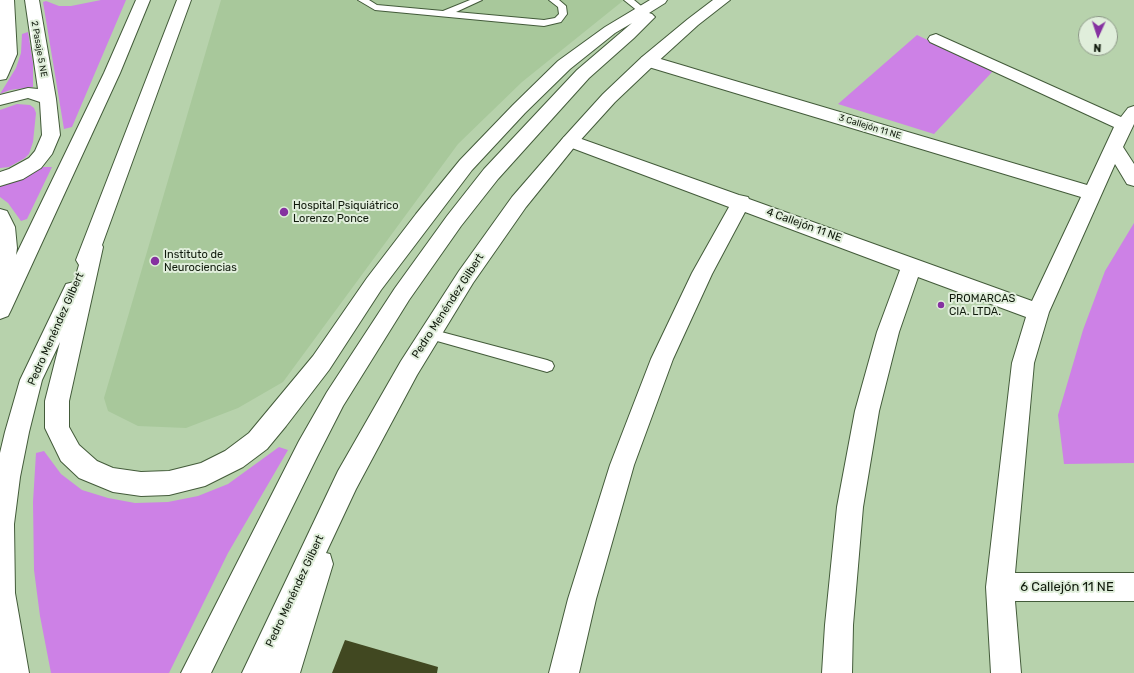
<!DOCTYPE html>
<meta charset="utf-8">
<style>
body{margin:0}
#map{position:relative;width:1134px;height:673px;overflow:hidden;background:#b7d2ac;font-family:Rubik,sans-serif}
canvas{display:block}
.north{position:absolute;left:1078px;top:16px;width:40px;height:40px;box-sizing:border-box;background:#e0eedb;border:1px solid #8d9988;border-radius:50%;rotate:183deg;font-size:11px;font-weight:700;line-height:16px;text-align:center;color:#101a0c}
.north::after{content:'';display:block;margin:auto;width:14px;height:18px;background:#8531a0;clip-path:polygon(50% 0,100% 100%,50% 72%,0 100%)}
</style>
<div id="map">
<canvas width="1134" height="673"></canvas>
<div class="north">N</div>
</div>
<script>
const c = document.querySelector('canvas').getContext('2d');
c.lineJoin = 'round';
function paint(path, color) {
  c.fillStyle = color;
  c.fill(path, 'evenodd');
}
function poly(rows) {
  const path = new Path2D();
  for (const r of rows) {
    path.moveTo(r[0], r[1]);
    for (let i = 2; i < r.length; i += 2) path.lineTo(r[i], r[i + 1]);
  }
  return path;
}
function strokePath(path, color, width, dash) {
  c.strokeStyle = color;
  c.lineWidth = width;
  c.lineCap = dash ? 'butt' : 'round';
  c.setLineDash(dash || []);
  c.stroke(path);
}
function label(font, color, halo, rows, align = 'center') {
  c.font = font + ' Rubik,sans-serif';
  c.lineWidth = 4;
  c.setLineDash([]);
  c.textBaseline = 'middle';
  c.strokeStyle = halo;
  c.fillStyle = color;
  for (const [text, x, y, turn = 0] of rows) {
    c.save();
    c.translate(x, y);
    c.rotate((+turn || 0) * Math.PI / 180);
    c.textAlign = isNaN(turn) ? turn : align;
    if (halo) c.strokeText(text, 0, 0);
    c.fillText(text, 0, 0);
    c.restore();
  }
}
const built = poly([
 [221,0,624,0,522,82,458,144,283,382,238,408,186,428,138,426,108,411,104,398]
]);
const green = poly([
 [101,0,126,0,72,127,64,129,43,2,46,1,59,6,71,6],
 [28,32,33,63,33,87,10,90,0,94,16,68,21,53,22,34],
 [917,35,993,71,934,134,838,104],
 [17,104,30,105,34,108,36,113,33,142,29,154,25,158,9,167,0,168,0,110],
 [39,167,52,167,27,219,21,221,8,203,0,197,0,185],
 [1134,223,1134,463,1064,464,1058,415,1083,330,1105,271],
 [279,447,288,450,228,553,169,673,51,673,40,616,34,570,33,502,36,453,44,451,61,474,82,490,108,498,135,503,168,502,198,496,228,484]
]);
const building = poly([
 [345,640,438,667,437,673,332,673]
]);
const lane = poly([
 [358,0,369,0,377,5,443,11,470,0,482,0,456,12,544,20,555,18,559,14,558,7,549,0,559,0,566,6,567,14,561,22,544,26,375,10,358,0],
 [624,0,634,0,646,10,645,12,639,12,624,0],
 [430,329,547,360,552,362,554,366,552,370,547,372,430,339,425,338,424,334,425,330,430,329]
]);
const street = poly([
 [936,34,1121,117,1128,108,1134,106,1134,124,1123,147,1134,164,1134,186,1127,184,1115,164,1049,312,1034,363,1015,573,1134,573,1134,601,1015,601,1021,673,991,673,986,587,1012,363,1026,317,918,277,899,332,879,411,863,507,853,625,852,673,822,673,825,625,837,507,855,411,877,332,900,270,745,212,712,274,673,359,634,465,596,599,579,673,549,673,568,599,610,465,651,359,692,273,729,207,564,145,561,141,564,137,570,135,576,137,739,195,748,197,749,199,1032,301,1081,197,642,65,640,61,642,57,648,56,654,57,1087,185,1114,127,930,42,928,39,930,36,936,34]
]);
const secondary = poly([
 [0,0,14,0,17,54,8,75,6,79,0,80,0,0],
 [25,0,39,0,56,99,60,135,52,154,41,168,23,179,0,186,0,172,9,169,29,158,35,151,42,135,40,102,28,98,0,105,0,95,28,88,38,89,25,0]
]);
const primary = poly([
 [136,0,150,0,120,73,11,310,8,316,0,319,0,209,7,211,15,227,17,248,16,255,104,73,136,0],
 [177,0,191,0,102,245,103,247,69,401,69,427,79,445,97,461,113,468,141,472,169,471,201,463,225,451,249,433,313,356,367,278,416,214,460,160,513,105,558,61,605,27,650,0,667,0,665,3,649,13,652,14,655,17,634,38,589,78,498,179,461,226,409,300,343,406,317,457,211,673,181,673,299,441,327,392,395,288,447,216,484,169,577,70,632,23,615,33,570,69,525,113,472,170,381,290,329,370,286,426,267,449,243,467,205,486,169,495,141,496,113,492,79,478,61,461,45,428,45,401,60,342,42,380,29,432,20,477,14,524,15,593,29,673,0,673,0,453,5,432,20,380,66,284,74,282,79,265,76,260,177,0],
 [713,0,730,0,698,25,654,65,615,102,576,145,526,207,473,283,417,375,356,489,326,553,330,554,333,564,300,673,242,673,338,471,401,361,459,271,512,197,564,137,603,94,642,57,688,19,713,0]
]);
const markers = [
 [284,212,5,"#8531a0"],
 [155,261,5,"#8531a0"],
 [941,305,4,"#8531a0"]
];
const farStreetnames = [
 ["2 Pasaje 5 NE",39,49,80],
 ["3 Callejón 11 NE",870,127,17]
];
const poiNames = [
 ["Hospital Psiquiátrico",293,206],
 ["Lorenzo Ponce",293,219],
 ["Instituto de",164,255],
 ["Neurociencias",164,268],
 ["PROMARCAS",949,299],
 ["CIA. LTDA.",949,312]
];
const streetNames = [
 ["4 Callejón 11 NE",804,225,20],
 ["Pedro Menéndez Gilbert",448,306,-57],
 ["Pedro Menéndez Gilbert",56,329,-66],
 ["Pedro Menéndez Gilbert",295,591,-65]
];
const nearStreetnames = [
 ["6 Callejón 11 NE",1067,587]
];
paint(built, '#a8c89b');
paint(green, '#cd81e6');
paint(building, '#414821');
strokePath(lane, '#435b3a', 2);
strokePath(street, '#435b3a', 2);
strokePath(secondary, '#435b3a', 2);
strokePath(primary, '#435b3a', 2);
paint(lane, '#fff');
paint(street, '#fff');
paint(secondary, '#fff');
paint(primary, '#fff');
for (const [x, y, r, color] of markers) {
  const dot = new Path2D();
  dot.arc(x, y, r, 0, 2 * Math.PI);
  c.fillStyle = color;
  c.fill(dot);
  strokePath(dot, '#e0eedb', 1.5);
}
label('9px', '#101a0c', '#e0eedb', farStreetnames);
label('11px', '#101a0c', '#e0eedb', poiNames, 'left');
label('11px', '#101a0c', '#e0eedb', streetNames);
label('13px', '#101a0c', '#e0eedb', nearStreetnames);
</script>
